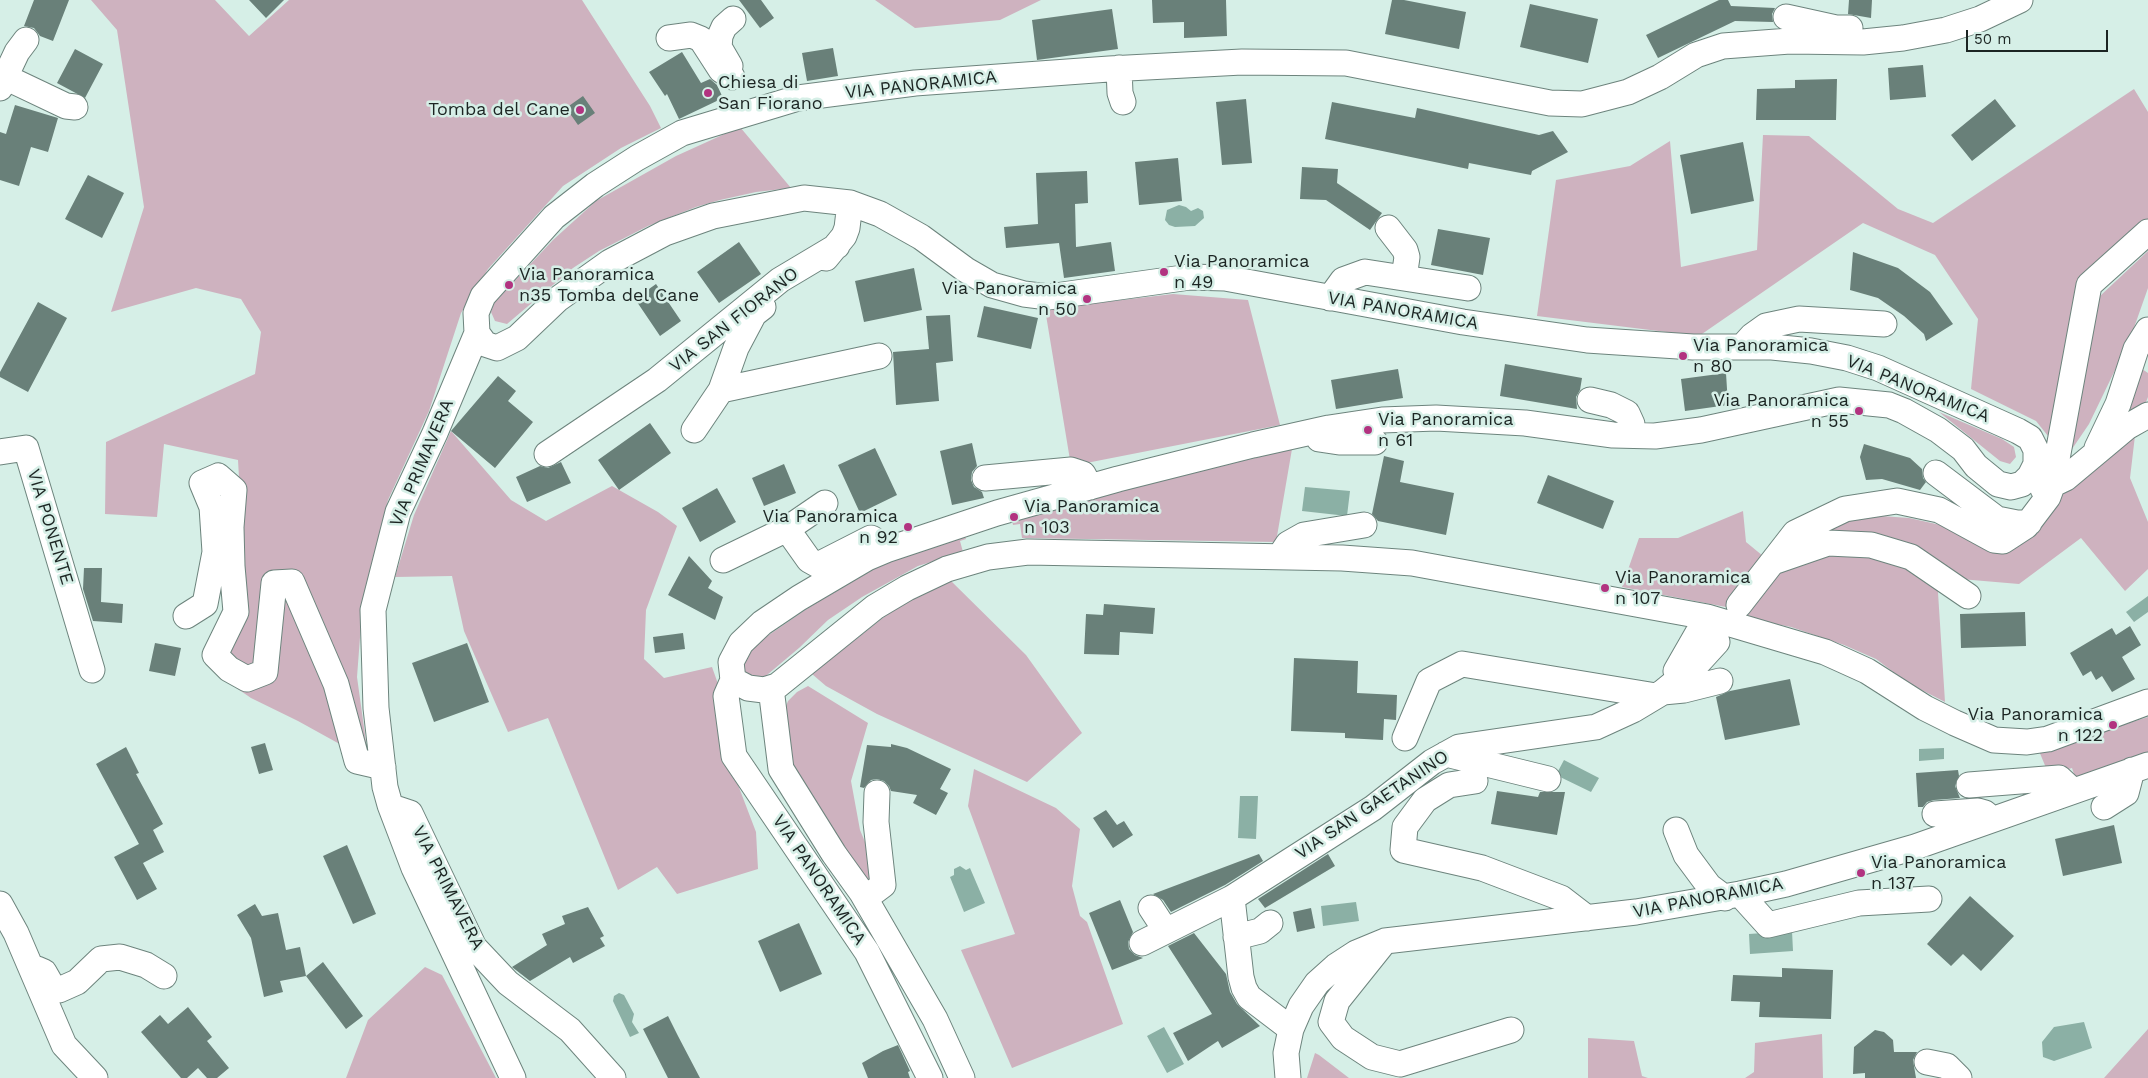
<!DOCTYPE html>
<style>
body{margin:0}
#map{position:relative;width:2148px;height:1078px;overflow:hidden;background:#d6efe7;font-family:"Work Sans",sans-serif}
canvas{display:block}
.scale{position:absolute;left:1966px;top:30px;width:142px;height:22px;box-sizing:border-box;border:2px solid #1c2523;border-top:0;padding-left:6px;font-size:15px;line-height:18px;white-space:nowrap;color:#1c2523;-webkit-text-stroke:4px #d6efe7;paint-order:stroke}
</style>
<div id="map">
<canvas width="2148" height="1078"></canvas>
<div class="scale">50 m</div>
</div>
<script>
const c = document.querySelector('canvas').getContext('2d');
c.lineJoin = 'round';
function paint(path, color) {
  c.fillStyle = color;
  c.fill(path, 'evenodd');
}
function poly(rows) {
  const path = new Path2D();
  for (const r of rows) {
    path.moveTo(r[0], r[1]);
    for (let i = 2; i < r.length; i += 2) path.lineTo(r[i], r[i + 1]);
  }
  return path;
}
function strokePath(path, color, width, dash) {
  c.strokeStyle = color;
  c.lineWidth = width;
  c.lineCap = dash ? 'butt' : 'round';
  c.setLineDash(dash || []);
  c.stroke(path);
}
function label(font, color, halo, rows, align = 'center') {
  c.font = font + ' "Work Sans",sans-serif';
  c.lineWidth = 5;
  c.setLineDash([]);
  c.textBaseline = 'middle';
  c.strokeStyle = halo;
  c.fillStyle = color;
  for (const [text, x, y, turn = 0] of rows) {
    c.save();
    c.translate(x, y);
    c.rotate((+turn || 0) * Math.PI / 180);
    c.textAlign = isNaN(turn) ? turn : align;
    if (halo) c.strokeText(text, 0, 0);
    c.fillText(text, 0, 0);
    c.restore();
  }
}
const green = poly([
 [91,0,215,0,249,36,289,0,582,0,650,106,661,128,621,148,563,186,488,269,461,313,429,411,388,500,362,611,357,677,367,749,345,747,298,721,251,698,216,674,246,601,238,460,164,444,157,517,105,514,106,442,255,374,261,332,241,299,196,288,111,312,144,207,117,30],
 [875,0,1041,0,1000,20,915,28],
 [2134,89,2148,112,2148,220,2081,280,2052,441,2036,421,1971,389,1978,319,1935,255,1863,223,1699,336,1537,316,1556,180,1630,166,1670,141,1681,267,1757,250,1763,135,1809,136,1898,209,1933,223],
 [740,127,791,188,756,192,720,200,696,207,648,226,599,251,573,268,507,324,495,321,491,312,494,303,553,240,596,201,676,156],
 [2148,251,2148,288,2130,339,2089,424,2070,452,2100,296],
 [1173,294,1248,300,1280,425,1071,466,1045,309],
 [2139,367,2148,373,2148,397,2136,427,2130,478,2148,522,2148,569,2125,591,2081,538,2019,584,1937,577,1945,702,1908,683,1876,659,1844,645,1791,627,1740,617,1772,575,1827,525,1868,515,1909,518,2022,543],
 [1939,412,2002,439,2014,447,2016,457,2010,464,2000,461],
 [451,431,511,500,546,521,612,486,658,512,677,526,646,610,644,659,664,678,712,667,717,681,719,701,735,777,756,832,758,869,677,894,657,867,618,890,548,718,508,732,464,631,452,576,395,577,414,515],
 [1292,449,1276,542,1022,538,1020,524,1013,525,1012,520,1098,496],
 [1743,511,1746,542,1763,556,1726,607,1622,587,1639,538,1678,538],
 [964,533,966,539,960,541,963,552,918,566,862,597,828,620,799,648,761,680,751,679,744,670,743,663,746,656,763,639,811,606,891,559],
 [949,579,1026,655,1082,733,1027,782,877,714,826,686,812,674,894,609],
 [808,686,868,723,851,781,860,830,878,873,867,886,790,767,781,719,788,701,797,692],
 [2148,717,2148,752,2076,780,2072,768,2049,775,2039,751],
 [974,769,1056,808,1080,829,1072,886,1080,916,1087,922,1123,1024,1012,1068,961,950,1015,934,968,806],
 [425,967,442,975,496,1078,346,1078,368,1020],
 [2148,1029,2148,1078,2104,1078],
 [1822,1034,1823,1078,1745,1078,1754,1072,1755,1043],
 [1588,1038,1634,1041,1642,1076,1648,1078,1588,1078],
 [1315,1053,1319,1055,1349,1078,1307,1078]
]);
const water = poly([
 [1179,205,1186,207,1191,211,1198,208,1203,211,1204,218,1195,226,1175,227,1169,225,1165,220,1167,210],
 [1305,487,1350,491,1347,516,1302,511],
 [2148,596,2148,612,2134,622,2126,612],
 [1944,748,1944,759,1919,761,1919,749],
 [1564,760,1599,778,1591,792,1556,775],
 [1240,796,1258,796,1256,839,1238,838],
 [960,866,966,870,970,868,985,903,964,912,950,877,954,875,954,869],
 [1356,902,1359,921,1323,926,1321,906],
 [1792,931,1793,951,1750,954,1749,934],
 [619,993,624,995,634,1014,632,1022,639,1033,630,1037,613,1001,614,996],
 [2084,1022,2092,1048,2054,1061,2043,1057,2042,1042,2054,1027],
 [1164,1027,1184,1064,1167,1073,1147,1036]
]);
const building = poly([
 [34,0,69,0,53,41,40,36,34,28,24,26],
 [249,0,284,0,266,18],
 [739,0,761,0,774,18,760,28],
 [1152,0,1226,0,1227,36,1184,38,1184,22,1153,23],
 [1392,0,1404,0,1466,12,1459,49,1385,34],
 [1719,0,1728,0,1731,6,1775,8,1772,14,1773,22,1735,21,1658,58,1646,35],
 [1849,0,1872,0,1871,18,1848,14],
 [1530,4,1598,19,1588,63,1520,47],
 [1112,9,1118,49,1037,60,1032,20],
 [833,48,838,76,807,81,802,53],
 [75,49,103,64,85,98,57,83],
 [682,52,701,83,710,79,717,85,723,98,679,119,667,94,665,96,649,72],
 [1923,65,1926,97,1890,100,1888,68],
 [1837,79,1836,120,1756,120,1757,89,1795,88,1795,80],
 [583,96,595,113,578,125,566,108],
 [1246,99,1252,163,1222,165,1216,102],
 [1995,99,2016,126,1972,161,1951,135],
 [1332,102,1415,118,1417,108,1539,135,1553,131,1568,152,1532,171,1531,175,1469,163,1468,169,1325,139],
 [15,105,58,118,48,152,31,147,19,186,0,180,0,132,6,134],
 [1743,142,1754,201,1691,214,1680,155],
 [1178,158,1182,201,1139,205,1135,162],
 [1302,167,1338,169,1337,183,1382,213,1370,230,1326,200,1300,199],
 [1087,171,1088,203,1075,204,1076,247,1111,242,1115,271,1064,278,1059,243,1006,248,1004,227,1038,224,1036,173],
 [88,175,124,193,102,238,65,219],
 [1438,229,1490,238,1483,275,1431,265],
 [739,242,761,274,719,303,697,272],
 [1853,252,1898,268,1930,292,1953,324,1926,341,1924,334,1904,316,1878,298,1850,290],
 [914,268,922,310,864,322,855,281],
 [656,284,681,321,660,336,635,299],
 [38,302,67,318,28,392,0,377,0,372],
 [984,306,1038,318,1031,349,977,337],
 [950,315,953,361,936,363,939,401,896,405,893,352,929,349,926,316],
 [1505,364,1582,378,1580,390,1576,397,1577,409,1500,396],
 [1398,369,1403,398,1336,409,1331,380],
 [1726,373,1728,405,1685,411,1681,379],
 [498,376,516,391,508,401,533,422,495,468,451,431],
 [650,423,671,453,619,490,598,460],
 [972,443,977,466,972,472,971,480,974,487,982,492,984,498,952,505,940,451],
 [1864,444,1910,458,1922,469,1923,478,1926,482,1920,490,1882,479,1866,480,1860,457],
 [875,448,897,495,860,513,838,465],
 [1384,456,1404,461,1400,482,1454,493,1446,535,1378,521,1372,514],
 [561,462,571,483,527,502,516,477,540,466,548,468],
 [784,464,796,493,764,506,752,478],
 [1548,475,1614,501,1603,529,1537,503],
 [717,488,736,522,700,542,682,508],
 [689,556,712,581,708,588,723,597,715,620,668,595],
 [84,568,102,568,101,602,123,604,122,623,93,621,83,589],
 [1104,604,1155,608,1153,634,1120,632,1119,655,1084,654,1086,614,1103,615],
 [2025,612,2026,646,1961,648,1960,614],
 [2130,626,2141,645,2122,657,2135,679,2112,692,2102,676,2096,680,2091,671,2083,676,2070,653,2112,628,2116,635],
 [683,633,685,649,655,653,653,637],
 [155,643,181,648,175,676,149,671],
 [467,643,489,702,434,722,412,663],
 [1294,658,1358,661,1357,693,1397,695,1396,720,1384,719,1383,740,1345,738,1345,733,1291,731],
 [1790,679,1800,725,1725,740,1716,697,1730,691],
 [265,743,273,770,259,774,251,747],
 [891,744,907,748,951,769,940,789,948,793,936,815,913,803,917,795,891,791,889,786,884,781,877,779,871,780,864,788,860,787,867,745,891,747],
 [126,747,139,773,136,774,163,824,153,830,164,852,143,863,157,889,137,900,114,857,139,844,96,764],
 [1958,770,1959,776,1955,786,1960,798,1934,800,1927,802,1923,807,1918,807,1916,773],
 [1497,791,1538,797,1540,792,1565,792,1557,835,1491,824],
 [1106,810,1117,825,1124,821,1133,835,1113,848,1093,818],
 [2114,825,2122,863,2063,876,2055,839],
 [347,845,376,914,353,924,323,856],
 [1259,854,1263,861,1225,885,1171,912,1163,900,1153,894],
 [1328,854,1335,866,1265,908,1258,899],
 [1970,896,2014,936,1981,971,1963,954,1951,966,1927,944],
 [1120,900,1133,932,1128,942,1129,949,1135,955,1143,958,1112,970,1089,913],
 [255,904,262,916,278,913,286,950,300,947,306,976,280,981,283,992,264,997,251,938,237,915],
 [588,907,604,936,600,938,605,946,573,963,570,957,530,981,512,967,547,945,542,934,565,924,562,916],
 [1311,908,1315,928,1297,932,1293,912],
 [799,923,822,974,780,992,758,941],
 [1194,933,1226,974,1230,992,1237,1004,1260,1026,1222,1048,1218,1041,1188,1061,1173,1033,1212,1014,1168,946],
 [323,962,363,1016,346,1029,306,976],
 [1782,968,1833,970,1831,1019,1759,1017,1760,1002,1731,1001,1733,975,1782,977],
 [188,1007,212,1037,207,1041,229,1068,217,1078,207,1078,198,1068,187,1078,181,1078,141,1032,160,1015,168,1024],
 [668,1016,678,1036,700,1078,668,1078,643,1029],
 [1875,1030,1884,1032,1893,1040,1894,1052,1917,1052,1913,1060,1916,1078,1865,1078,1865,1073,1853,1074,1854,1047],
 [898,1045,910,1071,908,1072,910,1078,868,1078,862,1063,883,1051]
]);
const minor = poly([
 [2020,0,1980,19,1946,30,1903,38,1863,42,1790,41,1723,46,1696,55,1660,77,1628,92,1582,104,1550,103,1346,63,1242,62,1109,69,915,83,798,98,682,133,637,158,595,185,554,217,483,296,476,313,477,333,485,344,497,348,517,338,558,299,610,262,665,233,713,216,804,198,850,203,880,214,921,237,966,270,992,285,1024,294,1048,297,1190,277,1225,278,1463,322,1587,340,1693,347,1772,347,1811,351,1847,358,1878,368,2018,431,2030,438,2036,450,2036,464,2030,476,2022,484,2011,487,1998,484,1976,466,1963,449,1938,430,1904,411,1889,405,1839,400,1701,430,1655,436,1613,435,1525,423,1436,418,1382,420,1329,428,1253,445,1118,479,997,513,886,550,867,558,799,598,762,623,741,643,731,662,733,680,748,688,764,690,777,686,875,607,907,588,947,569,988,557,1028,552,1342,558,1412,563,1707,617,1825,652,1867,671,1925,708,1955,723,1994,740,2027,742,2048,739,2148,702],
 [1786,17,1836,28,1850,28],
 [669,38,691,35,701,39,721,70,732,77],
 [730,66,719,47,720,36,724,27,733,19],
 [1119,68,1120,93,1123,102],
 [5,77,66,106,75,107],
 [0,88,17,52,26,40],
 [1388,228,1405,250,1407,257,1404,278],
 [826,258,844,236,847,228,850,203],
 [1330,298,1343,280,1365,272,1468,288],
 [477,333,435,433,398,512,373,610,376,708,385,787,390,805,414,868,513,1078],
 [1742,347,1752,336,1766,326,1799,319,1884,324],
 [721,390,879,356],
 [1590,400,1611,405,1627,413,1632,424,1630,435],
 [694,430,721,390,736,348,754,314,763,307],
 [1319,439,1339,442,1375,442],
 [2097,448,2118,404,2136,349,2148,330],
 [0,452,26,448,92,670],
 [547,454,657,380,780,280,837,246],
 [1936,473,1997,519,2017,523,2029,523],
 [985,478,1071,470,1083,474,1090,487],
 [2043,489,2066,478,2127,427,2148,415],
 [787,529,809,560,818,565,871,538,873,539],
 [1280,556,1288,544,1304,535,1364,525],
 [723,560,787,529,825,503],
 [1773,562,1828,543,1871,545,1911,557,1968,596],
 [1739,605,1795,533,1845,509,1897,501,1939,510,1994,540,2003,541,2026,526,2048,497,2052,486,2089,285,2148,232],
 [186,616,205,604,215,552,212,507,202,483,218,476,234,490,231,527,232,566,236,612,215,655,229,669,247,679,265,672,274,583,292,582,336,684,357,761,383,767],
 [1676,671,1707,617],
 [733,680,726,696,734,756,867,952,930,1078],
 [771,688,781,769,834,854,862,893,935,1019,962,1078],
 [1663,692,1684,690,1720,681],
 [1405,738,1429,681,1462,664,1656,696],
 [1446,754,1548,779],
 [1475,781,1449,785,1425,800,1405,827,1403,850,1482,868,1561,898,1587,918],
 [1969,785,2059,778,2073,791],
 [2104,807,2126,793,2132,770],
 [398,809,410,813,474,947,508,983,570,1030,613,1078],
 [1935,814,1978,811,1985,813,1991,818],
 [1676,830,1686,855,1709,886,1725,898],
 [862,893,871,894,883,885,876,822,877,793],
 [1740,894,1768,925,1859,903,1929,899],
 [1232,898,1241,977,1244,988,1249,997,1291,1029],
 [0,904,16,933,64,1045,95,1078],
 [1151,908,1166,931],
 [1236,937,1260,931,1270,923],
 [1142,943,1232,898,1373,808,1432,762,1459,747,1596,727,1633,710,1663,692,1696,665,1717,642],
 [1381,946,1337,1001,1331,1022,1343,1038,1372,1057,1400,1064,1511,1030],
 [37,969,44,972,52,986,59,990,77,982,101,959,120,957,146,965,164,976],
 [1927,1062,1947,1066,1959,1078],
 [1288,1078,1286,1053,1291,1029,1301,1006,1317,983,1336,966,1356,953,1385,941,1636,912,1740,894,1786,884,1915,847,2148,765]
]);
const markers = [
 [708,93,5,"#b23380"],
 [580,110,5,"#b23380"],
 [1164,272,5,"#b23380"],
 [509,285,5,"#b23380"],
 [1087,299,5,"#b23380"],
 [1683,356,5,"#b23380"],
 [1859,411,5,"#b23380"],
 [1368,430,5,"#b23380"],
 [1014,517,5,"#b23380"],
 [908,527,5,"#b23380"],
 [1605,588,5,"#b23380"],
 [2113,725,5,"#b23380"],
 [1861,873,5,"#b23380"]
];
const poiNames = [
 ["Chiesa di",718,83],
 ["San Fiorano",718,104],
 ["Tomba del Cane",570,110,"right"],
 ["Via Panoramica",1174,262],
 ["n 49",1174,283],
 ["Via Panoramica",519,275],
 ["n35 Tomba del Cane",519,296],
 ["Via Panoramica",1077,289,"right"],
 ["n 50",1077,310,"right"],
 ["Via Panoramica",1693,346],
 ["n 80",1693,367],
 ["Via Panoramica",1849,401,"right"],
 ["n 55",1849,422,"right"],
 ["Via Panoramica",1378,420],
 ["n 61",1378,441],
 ["Via Panoramica",1024,507],
 ["n 103",1024,528],
 ["Via Panoramica",898,517,"right"],
 ["n 92",898,538,"right"],
 ["Via Panoramica",1615,578],
 ["n 107",1615,599],
 ["Via Panoramica",2103,715,"right"],
 ["n 122",2103,736,"right"],
 ["Via Panoramica",1871,863],
 ["n 137",1871,884]
];
const streetNames = [
 ["VIA PANORAMICA",921,85,-6],
 ["VIA PANORAMICA",1403,311,10],
 ["VIA SAN FIORANO",734,320,-38],
 ["VIA PANORAMICA",1918,389,22],
 ["VIA PRIMAVERA",422,463,-67],
 ["VIA PONENTE",50,527,73],
 ["VIA SAN GAETANINO",1372,805,-34],
 ["VIA PANORAMICA",819,880,56],
 ["VIA PRIMAVERA",448,888,63],
 ["VIA PANORAMICA",1708,898,-11]
];
paint(green, '#ceb2bf');
paint(water, '#8bb0a5');
paint(building, '#698079');
strokePath(minor, '#6d847d', 27);
strokePath(minor, '#fff', 25);
for (const [x, y, r, color] of markers) {
  const dot = new Path2D();
  dot.arc(x, y, r, 0, 2 * Math.PI);
  c.fillStyle = color;
  c.fill(dot);
  strokePath(dot, '#d6efe7', 2);
}
label('18px', '#1c2523', '#d6efe7', poiNames, 'left');
label('18px', '#1c2523', '#d6efe7', streetNames);
</script>
